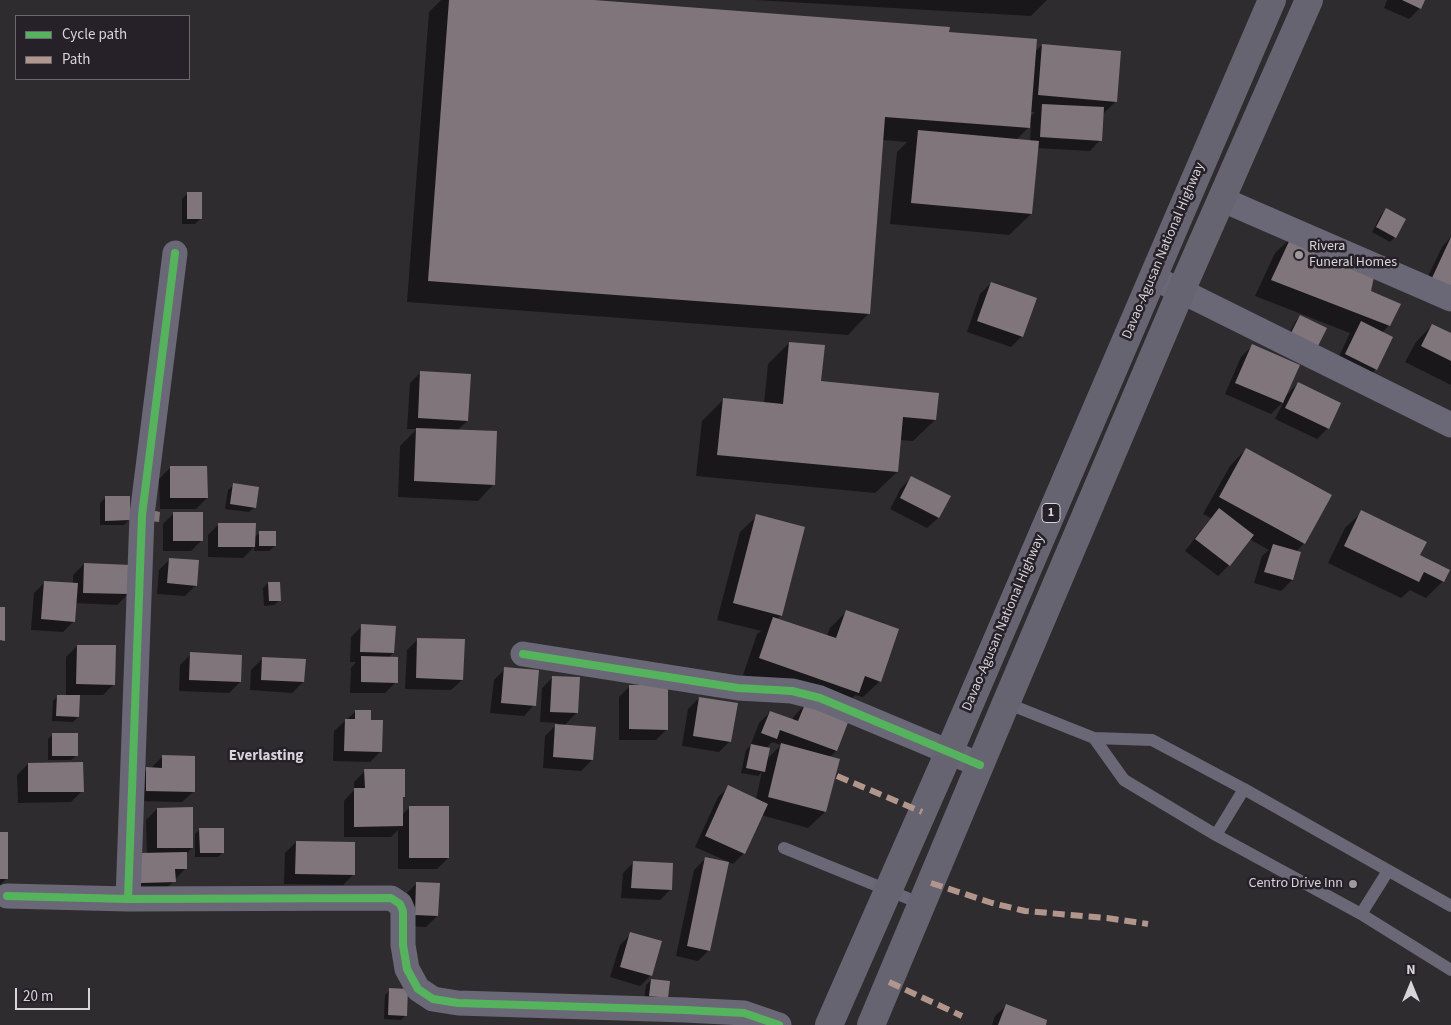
<!DOCTYPE html>
<style>
body{margin:0}
#map{position:relative;width:1451px;height:1025px;overflow:hidden;background:#2f2c30;font-family:"Source Sans 3",sans-serif}
canvas{display:block}
.legend{position:absolute;left:15px;top:15px;width:175px;height:65px;box-sizing:border-box;background:#262028;border:1px solid #6d686f;margin:0;padding:6px 9px;list-style:none;font-size:15px;color:#d8d4da}
.legend li{display:flex;align-items:center;gap:10px;height:25px}
.legend b{width:25px;border:1px solid #6d686f}
.north{position:absolute;left:1386px;top:960px;width:50px;height:50px;-webkit-text-stroke:4px #262028;paint-order:stroke;rotate:0deg;font-size:14px;font-weight:700;line-height:20px;text-align:center;color:#d8d4da}
.north::after{content:'';display:block;margin:auto;width:18px;height:22px;background:#d8d4da;clip-path:polygon(50% 0,100% 100%,50% 72%,0 100%)}
.scale{position:absolute;left:15px;top:988px;width:75px;height:22px;box-sizing:border-box;border:2px solid #d8d4da;border-top:0;padding-left:6px;font-size:15px;line-height:18px;white-space:nowrap;color:#d8d4da;-webkit-text-stroke:4px #262028;paint-order:stroke}
</style>
<div id="map">
<canvas width="1451" height="1025"></canvas>
<ul class="legend">
<li><b style="height:6px;background:#56b35d"></b>Cycle path</li>
<li><b style="height:6px;background:#b2968c"></b>Path</li>
</ul>
<div class="north">N</div>
<div class="scale">20 m</div>
</div>
<script>
const c = document.querySelector('canvas').getContext('2d');
c.lineJoin = 'round';
function paint(path, color) {
  c.fillStyle = color;
  c.fill(path, 'evenodd');
}
function poly(rows) {
  const path = new Path2D();
  for (const r of rows) {
    path.moveTo(r[0], r[1]);
    for (let i = 2; i < r.length; i += 2) path.lineTo(r[i], r[i + 1]);
  }
  return path;
}
function strokePath(path, color, width, dash) {
  c.strokeStyle = color;
  c.lineWidth = width;
  c.lineCap = dash ? 'butt' : 'round';
  c.setLineDash(dash || []);
  c.stroke(path);
}
function label(font, color, halo, rows, align = 'center') {
  c.font = font + ' "Source Sans 3",sans-serif';
  c.lineWidth = 5;
  c.setLineDash([]);
  c.textBaseline = 'middle';
  c.strokeStyle = halo;
  c.fillStyle = color;
  for (const [text, x, y, turn = 0] of rows) {
    c.save();
    c.translate(x, y);
    c.rotate((+turn || 0) * Math.PI / 180);
    c.textAlign = isNaN(turn) ? turn : align;
    if (halo) c.strokeText(text, 0, 0);
    c.fillText(text, 0, 0);
    c.restore();
  }
}
const shadow = poly([
 [441,0,577,0,948,34,1034,53,1042,45,1116,101,1102,115,1100,140,1090,151,1037,148,1031,214,1009,235,890,224,897,152,907,142,882,140,869,313,848,335,407,302,429,12],
 [1030,112,1035,112,1029,118],
 [1031,125,1030,142,1016,140],
 [755,0,1047,0,1031,16],
 [1387,0,1424,0,1420,8,1409,19,1384,8],
 [188,193,200,219,195,224,182,224,182,199],
 [1386,210,1395,237,1390,242,1372,232,1381,215],
 [1292,237,1369,292,1389,325,1382,333,1376,369,1365,380,1335,365,1350,333,1255,296,1275,253],
 [1451,237,1451,304,1421,291,1442,247],
 [991,283,1022,336,1011,347,967,332,980,294],
 [1300,316,1325,329,1286,340,1295,322],
 [1432,325,1451,335,1451,385,1405,362,1416,342],
 [789,343,820,382,935,420,913,441,900,440,897,472,875,493,696,476,702,421,723,400,764,404,768,364],
 [1252,346,1284,398,1298,383,1328,428,1317,439,1275,419,1284,401,1271,414,1225,394,1241,357],
 [421,372,467,421,457,431,494,484,478,501,398,497,400,446,417,429,407,429,410,383],
 [1246,449,1304,543,1296,552,1300,553,1292,580,1281,591,1254,583,1262,556,1269,550,1249,539,1229,565,1218,576,1185,551,1211,518,1203,514,1230,466],
 [170,468,207,498,196,509,160,509,159,479],
 [912,477,938,518,927,528,890,509,901,488],
 [234,485,255,507,249,512,225,509,228,490],
 [105,498,129,520,124,525,100,525,100,503],
 [1362,512,1419,556,1448,570,1443,581,1426,598,1410,590,1401,598,1328,563,1345,528],
 [174,513,202,540,191,551,163,551,163,524],
 [757,516,781,616,777,619,827,636,830,628,846,612,880,681,863,697,855,695,841,709,743,675,757,634,761,631,717,620,740,532],
 [219,524,254,538,260,532,275,546,269,551,254,551,254,547,243,558,208,557,208,535],
 [170,559,196,585,185,596,157,594,159,570],
 [84,564,128,594,117,605,75,603,74,621,63,632,31,630,34,593,45,582,73,584,73,575],
 [268,583,280,600,274,605,264,606,263,588],
 [362,626,393,653,388,658,396,682,385,693,350,693,351,668,356,662,350,662,351,637],
 [418,639,462,680,451,690,405,689,407,650],
 [77,646,114,684,103,695,79,695,78,717,73,722,52,721,53,701,58,696,66,696,66,657],
 [191,654,240,682,229,693,179,691,180,665],
 [262,659,303,682,292,693,250,690,251,670],
 [505,669,534,705,524,716,490,713,494,680],
 [553,677,577,712,564,726,592,760,581,771,543,768,545,736,558,723,540,722,542,688],
 [630,686,667,729,656,740,619,740,619,697],
 [699,698,730,741,719,752,682,746,688,709],
 [805,705,836,751,830,757,825,812,808,828,761,815,744,853,733,864,695,847,718,797,729,787,756,799,762,772,758,776,741,773,746,750,752,744,751,744,759,723,770,712,792,720,794,716],
 [772,742,781,745,766,760,766,748],
 [356,711,381,751,370,762,333,761,334,731],
 [53,734,77,755,71,760,48,760,48,739],
 [162,757,193,792,182,802,135,801,136,780,147,769,151,768],
 [28,764,82,791,71,802,18,803,17,775],
 [365,771,404,797,402,799,402,815,409,808,448,858,437,869,398,869,398,830,391,837,344,837,344,801,354,790,354,782],
 [157,809,192,848,186,854,186,868,163,892,131,893,147,854,146,820],
 [200,829,223,852,218,857,195,857,195,834],
 [0,833,7,878,0,885],
 [296,842,354,874,343,885,284,884,285,853],
 [705,859,709,950,698,961,676,956,694,870],
 [634,862,671,889,660,900,621,898,623,873],
 [417,883,437,916,426,927,404,926,406,894],
 [631,934,651,975,640,986,610,977,620,945],
 [651,980,666,998,644,1001,646,985],
 [390,990,406,1015,401,1020,384,1019,385,995],
 [1006,1006,1044,1025,992,1025,995,1016]
]);
const building = poly([
 [449,0,594,0,950,27,949,32,1037,39,1030,128,885,117,870,314,428,281],
 [1402,0,1425,0,1421,9],
 [1042,44,1121,51,1117,102,1038,95],
 [1042,104,1104,107,1102,141,1040,137],
 [918,130,1039,141,1032,214,911,203],
 [187,192,202,192,202,219,187,219],
 [1386,208,1406,219,1396,238,1376,227],
 [1292,235,1375,272,1371,291,1401,304,1390,326,1271,280],
 [1451,237,1451,289,1431,280],
 [991,282,1037,298,1023,337,977,321],
 [1300,315,1327,328,1317,348,1290,335],
 [1361,321,1393,337,1377,370,1345,354],
 [1432,324,1451,333,1451,361,1421,346],
 [789,342,825,345,821,381,939,393,936,420,903,417,898,472,717,455,723,398,783,404],
 [1252,344,1300,365,1283,403,1235,383],
 [420,371,471,374,468,421,418,418],
 [1298,382,1341,403,1329,429,1285,408],
 [416,428,497,431,495,485,414,481],
 [1246,448,1332,495,1305,544,1219,497],
 [170,466,207,466,208,498,170,498],
 [911,476,951,496,939,518,900,498],
 [233,483,259,487,256,508,230,504],
 [105,496,130,496,130,520,105,521],
 [1219,508,1254,535,1230,566,1195,539],
 [151,510,160,512,159,522,149,521],
 [1361,510,1427,542,1420,555,1450,570,1444,582,1424,572,1419,582,1344,546],
 [173,512,203,512,203,541,173,541],
 [756,514,805,527,782,616,733,603],
 [218,523,256,523,255,547,218,547],
 [259,531,276,531,276,546,259,546],
 [1273,544,1301,552,1293,580,1264,572],
 [169,558,199,560,197,586,167,583],
 [84,563,131,565,130,594,83,593],
 [44,581,78,583,75,622,41,619],
 [268,582,280,582,281,601,269,601],
 [0,607,5,607,5,641,0,640],
 [846,610,899,629,881,682,865,676,859,693,759,658,773,617,836,638],
 [361,624,396,626,394,653,360,652],
 [417,638,465,639,463,680,416,678],
 [77,645,116,645,115,685,76,684],
 [190,652,242,655,241,682,189,680],
 [361,656,398,657,398,683,361,682],
 [262,657,306,659,304,682,261,680],
 [504,667,539,670,536,706,501,703],
 [552,676,580,677,578,713,550,712],
 [629,685,668,685,668,730,629,729],
 [57,695,80,695,79,717,56,716],
 [699,697,738,703,731,742,693,736],
 [805,704,849,720,837,751,780,730,777,739,761,733,770,711,798,721],
 [355,710,371,710,371,720,383,720,382,752,344,751,345,719,355,719],
 [555,724,596,727,593,760,553,757],
 [52,733,78,733,78,756,52,756],
 [781,743,840,759,826,812,768,797],
 [751,744,770,748,765,772,746,768],
 [162,755,195,756,195,792,146,791,146,767,162,768],
 [83,762,84,792,28,792,28,763],
 [364,769,405,769,405,797,403,797,403,826,354,827,354,788,365,788],
 [728,785,768,804,745,854,705,836],
 [409,806,449,806,449,858,409,858],
 [193,807,193,848,157,848,157,808],
 [199,828,224,828,224,853,200,853],
 [0,832,8,832,8,879,0,879],
 [296,841,355,842,355,875,295,874],
 [187,852,187,869,175,869,176,882,141,883,140,853],
 [705,857,729,862,710,951,687,946],
 [633,861,673,863,672,890,631,888],
 [416,882,440,883,438,916,415,915],
 [630,932,662,941,652,976,620,967],
 [651,979,670,981,668,998,649,996],
 [389,988,408,989,407,1016,388,1015],
 [1006,1004,1047,1020,1046,1025,998,1025]
]);
const lane = poly([
 [1006,703,1094,738,1152,740,1244,789,1451,906],
 [1094,738,1124,780,1216,835,1361,914,1451,970],
 [1216,835,1244,789],
 [784,848,922,904],
 [1361,914,1388,871]
]);
const street = poly([
 [1221,199,1451,299],
 [1152,277,1181,291,1451,425],
 [523,654,738,688,792,691,820,698,980,765],
 [7,896,128,899,391,898,400,904,403,911,403,945,407,969,418,989,433,999,458,1003,685,1010,744,1013,779,1025],
 [128,899,142,515,175,253]
]);
const highway = poly([
 [829,1025,949,752,1272,0],
 [871,1025,1006,703,1181,291,1309,0]
]);
const quiet = poly([
 [837,776,922,812],
 [931,883,992,903,1025,911,1107,918,1148,924],
 [889,982,962,1016]
]);
const cycleway = poly([
 [523,654,738,688,792,691,820,698,980,765],
 [7,896,128,899,391,898,400,904,403,911,403,945,407,969,418,989,433,999,458,1003,685,1010,744,1013,779,1025],
 [128,899,142,515,175,253]
]);
const markers = [
 [1299,255,5,"#9d999e"],
 [1353,884,5,"#9d999e"]
];
const shields = [
 [1051,513,18]
];
const shieldNames = [
 ["1",1051,513]
];
const poiNames = [
 ["Rivera",1309,247],
 ["Funeral Homes",1309,263],
 ["Centro Drive Inn",1343,884,"right"]
];
const streetNames = [
 ["Davao-Agusan National Highway",1164,251,-67],
 ["Davao-Agusan National Highway",1004,623,-67]
];
const neighbourhoodNames = [
 ["Everlasting",266,757]
];
paint(shadow, '#0007');
paint(building, '#81757c');
strokePath(lane, '#6a6876', 12);
strokePath(street, '#6a6876', 25);
strokePath(highway, '#666470', 28);
strokePath(quiet, '#b2968c', 6, [12, 6]);
strokePath(cycleway, '#56b35d', 8);
for (const [x, y, r, color] of markers) {
  const dot = new Path2D();
  dot.arc(x, y, r, 0, 2 * Math.PI);
  c.fillStyle = color;
  c.fill(dot);
  strokePath(dot, '#262028', 2);
}
for (const [x, y, w] of shields) {
  const box = new Path2D();
  box.roundRect(x - w / 2, y - 9.5, w, 19, 4);
  c.fillStyle = '#262028';
  c.fill(box);
  strokePath(box, '#d8d4da', 1);
}
label('bold 12px', '#d8d4da', null, shieldNames);
label('14px', '#d8d4da', '#262028', poiNames, 'left');
label('14px', '#d8d4da', '#262028', streetNames);
label('bold 15px', '#d8d4da', '#262028', neighbourhoodNames);
</script>
